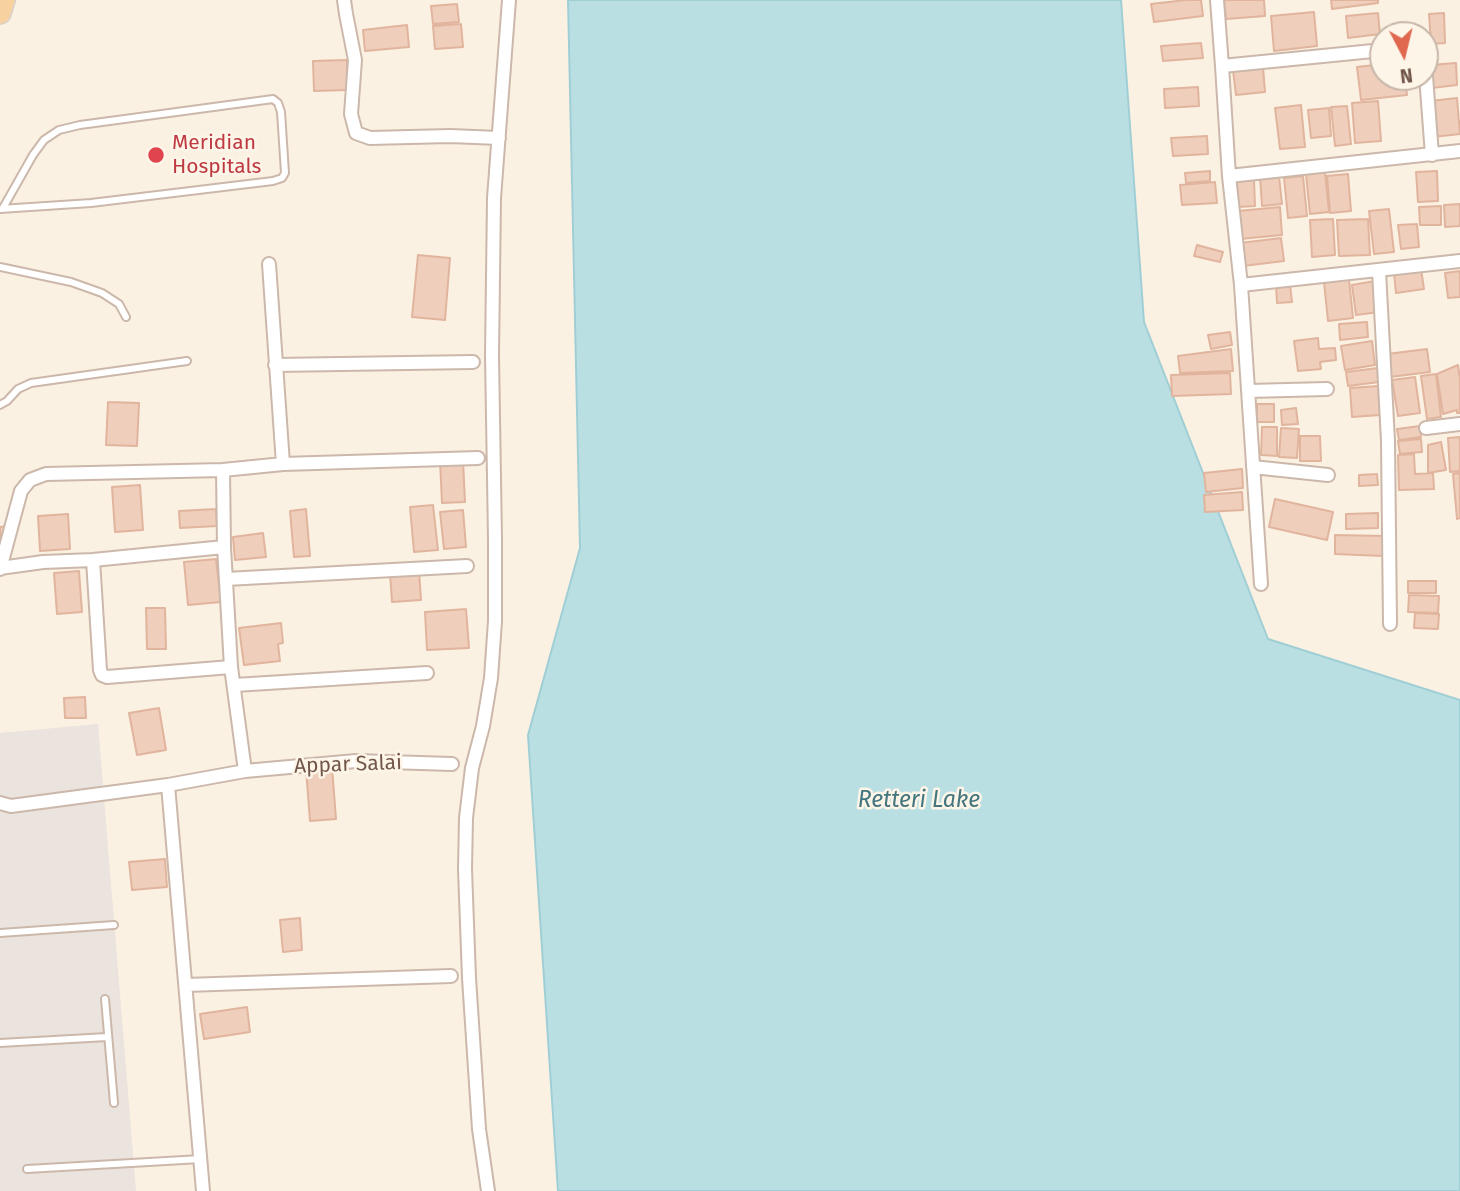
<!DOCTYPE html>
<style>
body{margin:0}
#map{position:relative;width:1460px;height:1191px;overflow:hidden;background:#fbf1e3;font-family:"Fira Sans",sans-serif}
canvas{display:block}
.north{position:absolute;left:1369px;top:21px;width:70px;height:70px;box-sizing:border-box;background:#fef5e9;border:2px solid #c6b6a9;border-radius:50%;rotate:173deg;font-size:19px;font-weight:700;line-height:28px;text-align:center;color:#72574a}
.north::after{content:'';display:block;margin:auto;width:24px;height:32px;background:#df684e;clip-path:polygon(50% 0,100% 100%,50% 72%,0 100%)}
</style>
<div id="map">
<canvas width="1460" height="1191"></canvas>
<div class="north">N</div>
</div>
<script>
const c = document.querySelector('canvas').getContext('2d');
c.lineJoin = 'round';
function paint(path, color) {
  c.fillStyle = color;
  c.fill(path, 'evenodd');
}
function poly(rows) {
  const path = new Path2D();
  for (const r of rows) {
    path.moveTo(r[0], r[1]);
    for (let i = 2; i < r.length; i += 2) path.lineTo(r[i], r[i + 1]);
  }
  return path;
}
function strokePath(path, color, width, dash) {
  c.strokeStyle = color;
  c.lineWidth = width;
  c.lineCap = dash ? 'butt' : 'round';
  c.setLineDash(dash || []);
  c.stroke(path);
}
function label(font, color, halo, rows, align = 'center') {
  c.font = font + ' "Fira Sans",sans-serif';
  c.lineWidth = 5;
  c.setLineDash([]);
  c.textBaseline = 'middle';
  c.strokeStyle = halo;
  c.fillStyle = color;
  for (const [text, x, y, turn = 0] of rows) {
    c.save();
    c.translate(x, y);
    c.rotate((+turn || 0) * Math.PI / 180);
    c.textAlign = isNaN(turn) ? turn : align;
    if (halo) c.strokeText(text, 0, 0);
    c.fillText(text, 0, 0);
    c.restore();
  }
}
const industrial = poly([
 [98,724,136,1191,0,1191,0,733]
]);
const water = poly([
 [568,0,1121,0,1144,322,1268,639,1460,700,1460,1191,558,1191,528,735,580,548,568,0]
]);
const building = poly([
 [1186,0,1201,0,1203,16,1154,22,1151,4,1186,0],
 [1224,0,1264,0,1265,16,1226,19,1224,0],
 [1331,0,1378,0,1378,3,1332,9,1331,0],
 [457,4,459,22,433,24,431,6,457,4],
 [1314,12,1317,46,1274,51,1271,16,1314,12],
 [1378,13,1380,34,1348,38,1346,16,1378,13],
 [1444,13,1445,43,1431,44,1429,14,1444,13],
 [461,24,463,47,435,49,433,26,461,24],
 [407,25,409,47,365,51,363,30,407,25],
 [1201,43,1203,58,1163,61,1161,46,1201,43],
 [347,60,347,90,314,91,313,61,347,60],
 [1456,63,1457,85,1432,88,1430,65,1456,63],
 [1383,64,1383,77,1405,77,1407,95,1361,100,1357,67,1383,64],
 [1263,67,1265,92,1236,95,1233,70,1263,67],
 [1198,87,1199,106,1165,108,1164,89,1198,87],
 [1457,98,1460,134,1433,137,1430,101,1457,98],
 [1378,101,1381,141,1355,143,1352,103,1378,101],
 [1301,105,1305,147,1280,149,1275,108,1301,105],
 [1347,106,1351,144,1335,146,1331,107,1347,106],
 [1329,108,1331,136,1311,138,1308,110,1329,108],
 [1207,136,1208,154,1173,156,1171,138,1207,136],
 [1210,171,1210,181,1186,183,1185,173,1210,171],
 [1437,171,1438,201,1418,202,1416,172,1437,171],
 [1325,172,1329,212,1310,214,1306,174,1325,172],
 [1348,174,1351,211,1330,213,1327,176,1348,174],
 [1279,176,1282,204,1262,206,1260,177,1279,176],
 [1303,176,1307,216,1288,218,1284,178,1303,176],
 [1254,180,1255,206,1238,207,1237,181,1254,180],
 [1215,182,1217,203,1182,205,1180,185,1215,182],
 [1460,204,1460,226,1445,227,1444,205,1460,204],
 [1441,206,1441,225,1420,225,1419,207,1441,206],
 [1280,207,1282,235,1240,239,1238,211,1280,207],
 [1389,209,1394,252,1374,254,1369,211,1389,209],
 [1333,219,1335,255,1312,257,1310,220,1333,219],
 [1368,219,1370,255,1339,256,1337,220,1368,219],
 [1417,224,1419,247,1401,249,1398,225,1417,224],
 [1281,238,1284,261,1243,266,1240,243,1281,238],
 [1197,245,1223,252,1220,262,1194,256,1197,245],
 [418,255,450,258,445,320,412,317,418,255],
 [1421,269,1424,289,1396,293,1394,273,1421,269],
 [1460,271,1460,297,1448,298,1445,273,1460,271],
 [1349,279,1353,318,1328,321,1324,282,1349,279],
 [1375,281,1379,312,1356,315,1352,285,1375,281],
 [1290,284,1292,302,1277,303,1276,285,1290,284],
 [1367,322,1368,337,1340,340,1339,324,1367,322],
 [1230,332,1232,345,1211,349,1208,335,1230,332],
 [1318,338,1319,349,1335,348,1336,360,1320,362,1321,369,1298,371,1294,341,1318,338],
 [1372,341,1375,365,1345,370,1341,346,1372,341],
 [1231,349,1233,371,1180,373,1178,356,1231,349],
 [1427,349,1430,372,1390,377,1387,354,1427,349],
 [1458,365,1460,379,1460,413,1457,413,1457,410,1443,414,1437,374,1458,365],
 [1378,368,1379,382,1348,386,1346,372,1378,368],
 [1230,373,1231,394,1172,396,1171,375,1230,373],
 [1436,374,1441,417,1427,419,1421,376,1436,374],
 [1415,377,1420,413,1398,416,1392,380,1415,377],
 [1378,386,1380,415,1352,417,1350,388,1378,386],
 [108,402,139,403,137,446,106,445,108,402],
 [1257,404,1274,404,1274,422,1257,422,1257,404],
 [1296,408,1298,424,1282,425,1281,410,1296,408],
 [1420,426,1421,437,1399,440,1397,429,1420,426],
 [1262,427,1277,427,1277,456,1261,455,1262,427],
 [1281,428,1299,429,1297,458,1279,457,1281,428],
 [1300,436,1320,436,1321,461,1300,461,1300,436],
 [1460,437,1460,471,1450,472,1448,438,1460,437],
 [1421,439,1422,452,1400,454,1398,441,1421,439],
 [1441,442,1446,470,1428,473,1428,445,1441,442],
 [1414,454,1415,474,1433,473,1434,489,1399,490,1398,455,1414,454],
 [463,460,465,502,442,503,440,461,463,460],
 [1242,469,1243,488,1206,492,1204,473,1242,469],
 [1460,473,1460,518,1457,519,1453,474,1460,473],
 [1377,474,1378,485,1359,486,1359,475,1377,474],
 [140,485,143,530,115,532,112,487,140,485],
 [1242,492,1243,510,1205,512,1204,495,1242,492],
 [1275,499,1333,512,1327,540,1269,527,1275,499],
 [433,505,438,550,414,552,410,507,433,505],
 [216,509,217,526,180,528,179,511,216,509],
 [306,509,310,556,294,557,290,511,306,509],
 [463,510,466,547,444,549,440,512,463,510],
 [1378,513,1378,528,1346,529,1346,514,1378,513],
 [68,514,70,549,40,551,38,516,68,514],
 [7,526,0,544,0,527,7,526],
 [263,533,266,557,235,560,233,537,263,533],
 [1335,535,1384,536,1383,556,1335,554,1335,535],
 [216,559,221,602,188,605,184,562,216,559],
 [79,571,82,612,57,614,54,573,79,571],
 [419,571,421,600,392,602,390,573,419,571],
 [1408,581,1436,581,1436,593,1408,593,1408,581],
 [1409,595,1439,596,1438,613,1408,612,1409,595],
 [146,608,165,608,166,649,147,649,146,608],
 [466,609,469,648,427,650,425,612,466,609],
 [1415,613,1439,614,1438,629,1414,628,1415,613],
 [281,623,283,643,278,644,280,661,244,665,239,628,281,623],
 [85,697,86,718,65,718,64,698,85,697],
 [159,708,166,750,137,755,129,713,159,708],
 [332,767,336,819,310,821,306,769,332,767],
 [165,859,167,887,132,890,129,862,165,859],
 [300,918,302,950,283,952,280,920,300,918],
 [247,1007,250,1032,204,1039,200,1014,247,1007]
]);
const lane = poly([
 [0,209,91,203,273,181,282,178,285,173,281,112,278,103,273,99,80,125,59,130,44,140,33,155,3,208],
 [0,267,71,282,102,293,119,304,126,317],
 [0,405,7,401,18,389,31,383,187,361],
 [0,933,114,925],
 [105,999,114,1103],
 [0,1043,107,1037],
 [27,1169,201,1159]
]);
const street = poly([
 [344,0,346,14,355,60,351,114,356,133,370,138,450,136,499,138],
 [1217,0,1222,66],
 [1425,63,1432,155],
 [1460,151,1229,176,1241,285,1460,261],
 [1229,176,1222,66,1383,50],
 [269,264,283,464],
 [1379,271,1388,441,1390,624],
 [1241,285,1261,584],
 [275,365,473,362],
 [1248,391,1327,389],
 [1426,428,1460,424],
 [1253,467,1328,475],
 [93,560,100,670,102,675,107,677,231,667],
 [0,568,43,562,93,560,224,547],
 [0,569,21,491,30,480,46,474,223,470],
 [226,579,467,566],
 [235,685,427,673],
 [245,771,231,667,224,547,223,470,283,464,478,458],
 [0,803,11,806,168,785],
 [186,985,451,976],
 [203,1191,168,785,245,771,356,761,452,764],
 [488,1191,479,1129,469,978,465,869,466,818,472,768,483,726,491,678,495,621,495,539,492,356,494,198,509,0]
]);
const primary = poly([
 [0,13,4,0]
]);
const markers = [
 [156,155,9,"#e0444e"]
];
const healthNames = [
 ["Meridian",172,143],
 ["Hospitals",172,167]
];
const streetNames = [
 ["Appar Salai",348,765,-2]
];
const waterNames = [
 ["Retteri Lake",919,801]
];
paint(industrial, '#eae3de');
paint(water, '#b9dfe3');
strokePath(water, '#a0ced5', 2);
paint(building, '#efcebc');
strokePath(building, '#e1b49d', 2);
strokePath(lane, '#ccb8aa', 10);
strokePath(street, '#ccb8aa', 16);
strokePath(primary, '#d8d0cc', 24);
strokePath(lane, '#fff', 6);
strokePath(street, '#fff', 12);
strokePath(primary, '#f7d29e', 21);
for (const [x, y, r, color] of markers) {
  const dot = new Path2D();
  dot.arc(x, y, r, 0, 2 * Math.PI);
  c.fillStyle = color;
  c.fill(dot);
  strokePath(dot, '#fef5e9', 2.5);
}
label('21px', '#be3a42', '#fef5e9', healthNames, 'left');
label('21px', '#72574a', '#fef5e9', streetNames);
label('italic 23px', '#43767e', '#fef5e9', waterNames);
</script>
